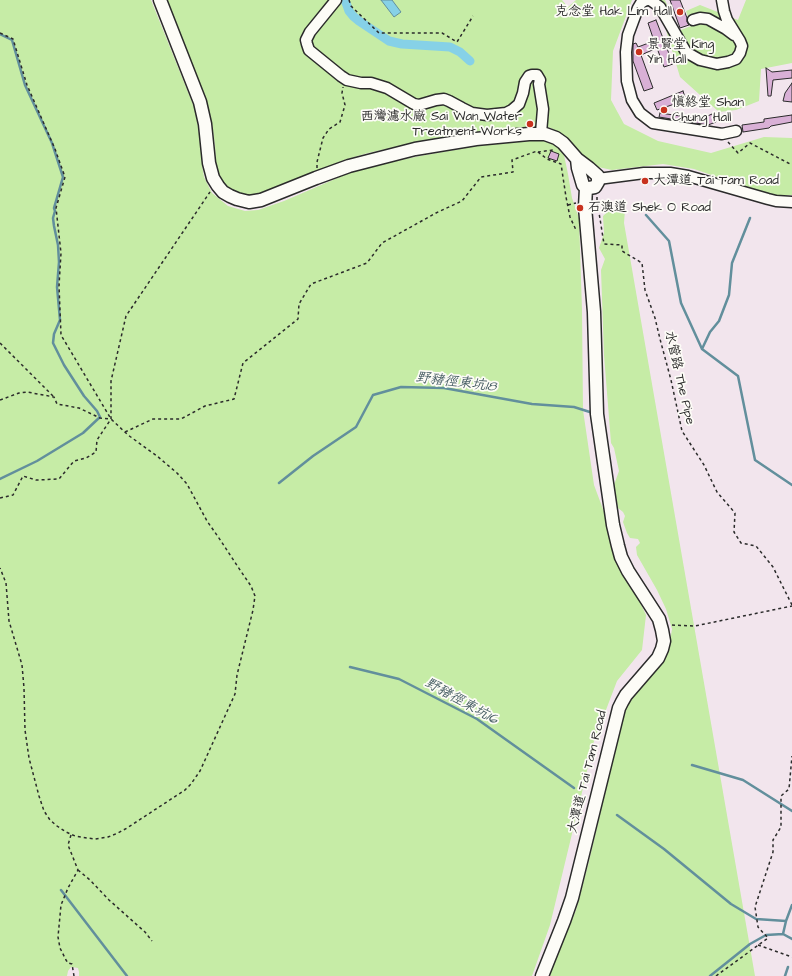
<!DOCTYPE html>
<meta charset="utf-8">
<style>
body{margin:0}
canvas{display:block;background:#f2e5ed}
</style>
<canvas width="792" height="976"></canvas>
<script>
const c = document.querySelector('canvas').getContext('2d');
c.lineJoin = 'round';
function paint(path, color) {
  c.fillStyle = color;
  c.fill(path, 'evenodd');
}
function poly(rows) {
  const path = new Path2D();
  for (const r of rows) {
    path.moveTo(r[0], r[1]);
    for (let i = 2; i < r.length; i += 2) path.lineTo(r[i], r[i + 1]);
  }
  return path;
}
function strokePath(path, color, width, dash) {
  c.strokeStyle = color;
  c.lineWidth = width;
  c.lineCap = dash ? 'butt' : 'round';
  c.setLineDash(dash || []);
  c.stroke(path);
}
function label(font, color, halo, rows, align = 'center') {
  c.font = font + ' "Architects Daughter","LXGW WenKai TC",sans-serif';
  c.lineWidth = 3.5;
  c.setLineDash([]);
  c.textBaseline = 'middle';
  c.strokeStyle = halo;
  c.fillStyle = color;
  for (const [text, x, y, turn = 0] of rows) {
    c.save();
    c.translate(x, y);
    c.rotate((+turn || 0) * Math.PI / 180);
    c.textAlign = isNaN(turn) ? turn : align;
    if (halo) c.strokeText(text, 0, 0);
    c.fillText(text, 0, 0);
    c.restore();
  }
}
const green = poly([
 [0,0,151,0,194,107,198,126,201,147,202,165,204,177,212,193,228,206,245,211,258,210,284,201,349,173,372,166,420,156,477,146,540,140,546,141,552,144,558,148,564,155,568,174,572,198,579,218,582,310,583,410,594,485,629,579,646,615,642,650,617,681,593,744,584,784,550,925,532,976,79,976,79,972,78,968,72,967,71,967,68,971,67,976,0,976],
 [166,0,562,0,568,7,576,0,632,0,613,51,611,100,624,124,658,141,711,153,764,137,792,138,792,195,772,196,694,169,663,164,612,170,584,164,574,146,568,138,551,128,540,126,475,132,417,142,368,153,344,160,256,196,249,197,234,194,223,184,218,173,216,163,215,146,212,123,207,103],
 [646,0,665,0,678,31,691,26,686,11,700,5,738,20,746,0,792,0,792,63,761,69,759,101,736,110,719,112,680,77,663,20,654,8],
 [611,209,625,210,624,223,755,976,550,976,552,968,576,910,588,865,625,709,632,695,660,664,670,641,672,629,666,609,657,590,637,555,636,547,640,543,638,539,630,538,627,533,623,522,625,516,623,512,618,508,614,485,619,471,614,448,611,443,604,355,601,270,605,259,599,248,604,233,603,216]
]);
const water = poly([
 [381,0,392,0,401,12,394,17,381,0]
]);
const stream = poly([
 [0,34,12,40,25,85,52,143,63,177,54,208,55,211,53,218,54,226,58,245,59,262,57,287,60,320,54,334,53,343,64,365,84,396,97,411,100,417,83,433,37,461,0,479],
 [646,215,669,241,681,303,702,349,738,376,755,460,792,485],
 [702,349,710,332,719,321,729,295,732,263,750,218],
 [279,483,313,456,356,427,373,395,401,387,444,388,532,404,574,407,593,413],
 [350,667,399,679,477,719,574,788],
 [692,765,743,780,792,811],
 [617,815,664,849,731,904,756,919,786,921],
 [61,890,127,976],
 [783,934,786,921,792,905],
 [710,976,750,944,766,935,783,934,792,939],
 [785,976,788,967]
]);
const canal = poly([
 [345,0,349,11,353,16,359,21,389,41,402,44,450,47,460,52,470,61]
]);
const building = poly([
 [670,0,680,0,687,18,687,22,689,25,680,28,670,0],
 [656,20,673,64,664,67,657,48,641,55,653,88,644,91,633,61,633,44,636,43,638,47,654,41,648,23,656,20],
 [766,68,772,72,792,70,792,78,773,80,771,96,768,96,766,68],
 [792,83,792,102,783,101,785,93,792,83],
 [683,91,686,100,657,110,654,103,683,91],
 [660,113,701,119,712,114,716,122,708,125,659,117,660,113],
 [792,115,792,122,771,126,769,128,743,132,742,125,764,122,764,119,792,115],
 [551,151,559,154,557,161,548,158,551,151]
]);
const path = poly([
 [349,0,351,6,379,33,442,33,457,42,473,16],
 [0,33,13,39,27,85,55,149,65,177,56,208,61,253,59,286,61,335,111,419,128,435,157,456,177,473,187,484,207,521,221,541,238,567,251,586,255,596,253,610,237,675,235,694,200,771,191,784,185,790,127,828,118,833,108,837,95,839,87,838,75,836,66,832,57,826,50,820,44,811,39,796,29,758,25,730,24,688,22,665,9,621,6,583,0,568],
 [728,142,738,153,750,143,792,165],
 [538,152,547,159,561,164,566,197,570,217,576,230],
 [317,168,317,162,323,138,329,129,340,122,345,105,342,93,343,87],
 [597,197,597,200,604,244,622,245,622,251,642,263,645,290,655,318,660,339,671,380,682,431,704,465,717,492,735,513,734,532,741,543,756,546,773,567,792,605],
 [568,205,576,203],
 [0,343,54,397],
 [0,400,19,393,27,392,54,397,57,404,79,408,100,418,111,419],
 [125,432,153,419,181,419,205,406,234,399,243,363,298,319,299,304,311,284,367,263,382,243,436,213,462,201,481,177,513,172,512,160,537,151,538,152,553,150,553,149],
 [0,498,13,495,23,476,36,480,59,479,74,461,86,458,96,452,97,440,111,419,111,381,126,316,210,192],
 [672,625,695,626,792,606],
 [71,835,68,845,78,870,68,888,61,905,58,937,60,948,66,960,68,963,72,964,74,976],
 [78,870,90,880,109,900,145,932,152,941],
 [758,945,792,957],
 [716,976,768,938,758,927,755,907,773,852,773,840,781,827,781,796,789,789,792,756]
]);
const minor = poly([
 [336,0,310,32,306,40,307,44,309,50,341,76,347,80,361,83,371,83,387,88,414,104,419,105,436,100,444,99,449,101,462,108,472,113,487,115,506,113,512,110,519,104,523,93,525,82,529,76,532,75,537,75,540,80,539,84,543,109,541,133],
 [647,0,644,1,641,3,638,8,628,35,626,52,627,81,632,100,640,113,653,123,722,134,736,131],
 [650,0,660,7,686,52,700,60,717,64,728,62,736,59,740,53,742,46,740,41,727,20,724,11,722,0],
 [693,20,700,18,708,19,726,29,734,35],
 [598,179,644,173,670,173,688,176,768,199,776,201,792,202]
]);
const major = poly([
 [160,0,200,102,205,124,209,163,213,178,218,186,223,192,230,196,237,199,249,202,261,200,316,178,349,166,415,149,476,139,529,134,545,134,556,138,563,143,577,159,589,168,598,176,598,182,595,187,589,188,586,188,583,185,578,168,577,159],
 [542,976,564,921,572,898,619,708,622,702,626,695,658,658,662,649,664,641,662,630,659,619,628,571,621,557,618,546,613,525,597,414,594,312,585,207,586,188]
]);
const markers = [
 [680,12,4,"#c8321e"],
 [639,52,4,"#c8321e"],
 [664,110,4,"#c8321e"],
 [530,124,4,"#c8321e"],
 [645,181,4,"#c8321e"],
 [580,208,4,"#c8321e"]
];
const poiNames = [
 ["克念堂 Hak Lim Hall",672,12,"right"],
 ["景賢堂 King",647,45],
 ["Yin Hall",647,60],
 ["慎終堂 Shan",672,103],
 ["Chung Hall",672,118],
 ["西灣濾水廠 Sai Wan Water",522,117,"right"],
 ["Treatment Works",522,132,"right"],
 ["大潭道 Tai Tam Road",653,181],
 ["石澳道 Shek O Road",588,208]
];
const streetNames = [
 ["水管路 The Pipe",679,378,77],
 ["大潭道 Tai Tam Road",588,772,-76]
];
const waterNames = [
 ["野豬徑東坑18",456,383,7],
 ["野豬徑東坑16",461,702,29]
];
paint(green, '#c6eca6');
paint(water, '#86d1e7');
strokePath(water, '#628f9c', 1);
strokePath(stream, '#628f9c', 2.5);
strokePath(canal, '#86d1e7', 9);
paint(building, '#d9b0d6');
strokePath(building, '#2b2b2b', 1);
strokePath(minor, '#2b2b2b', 13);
strokePath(major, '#2b2b2b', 15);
strokePath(path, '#2b2b2b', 1.5, [3, 3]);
strokePath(minor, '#fdfcf7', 10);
strokePath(major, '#fdfcf7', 12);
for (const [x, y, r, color] of markers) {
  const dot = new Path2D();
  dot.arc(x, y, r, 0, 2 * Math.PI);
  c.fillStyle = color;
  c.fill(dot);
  strokePath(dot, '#fdfcf7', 1.5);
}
label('13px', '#2b2b2b', '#fdfcf7', poiNames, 'left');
label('13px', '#2b2b2b', '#fdfcf7', streetNames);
label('italic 14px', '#465d63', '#fdfcf7', waterNames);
</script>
